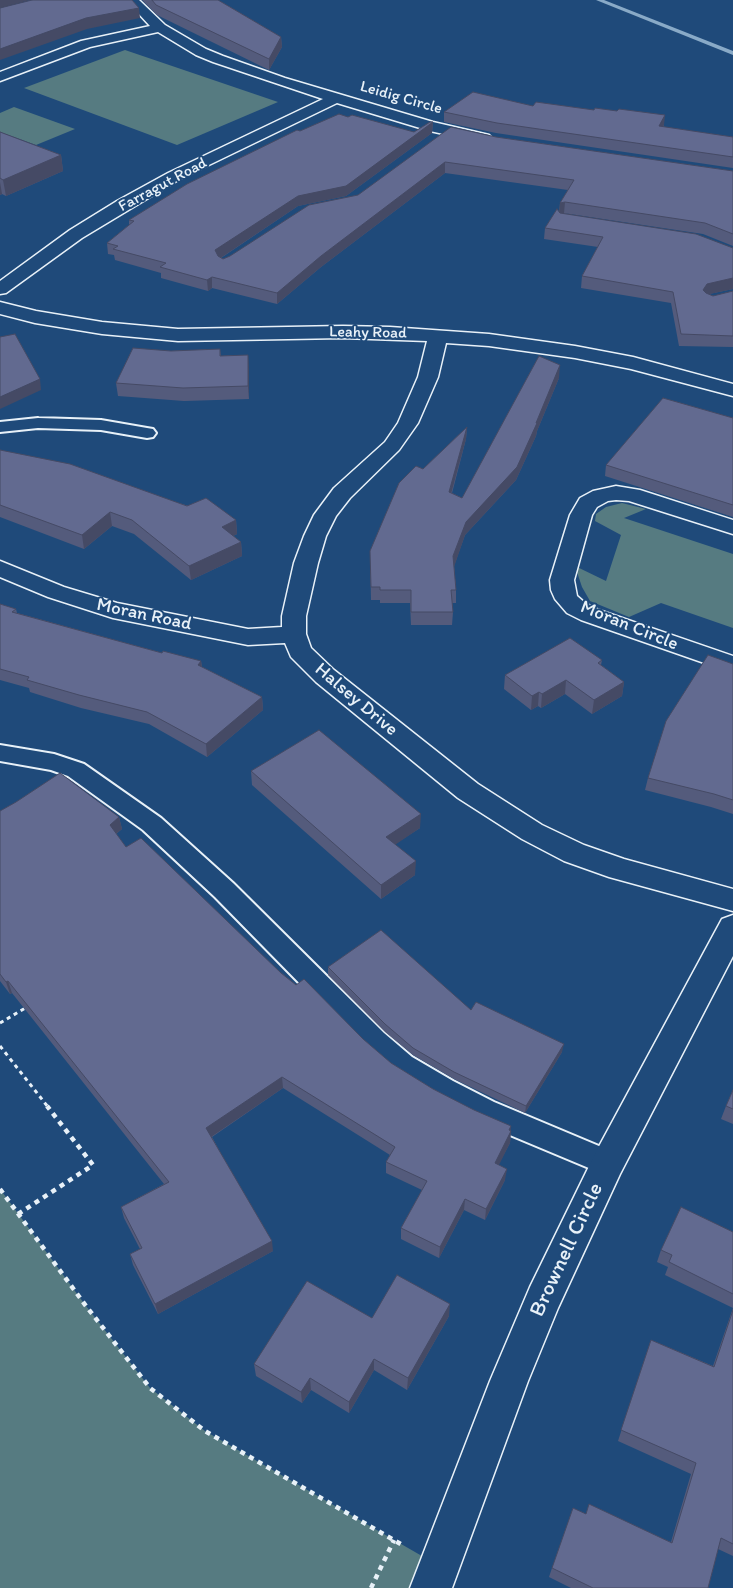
<!DOCTYPE html>
<style>
body{margin:0}
canvas{display:block;background:#1f4a7a}
</style>
<canvas width="733" height="1588"></canvas>
<script>
const c = document.querySelector('canvas').getContext('2d');
c.lineJoin = 'round';
function paint(path, color) {
  c.fillStyle = color;
  c.fill(path, 'evenodd');
}
function poly(rows) {
  const path = new Path2D();
  for (const r of rows) {
    path.moveTo(r[0], r[1]);
    for (let i = 2; i < r.length; i += 2) path.lineTo(r[i], r[i + 1]);
  }
  return path;
}
function strokePath(path, color, width, dash) {
  c.strokeStyle = color;
  c.lineWidth = width;
  c.lineCap = dash ? 'butt' : 'round';
  c.setLineDash(dash || []);
  c.stroke(path);
}
function label(font, color, halo, rows, align = 'center') {
  c.font = font + ' Itim,sans-serif';
  c.lineWidth = 4;
  c.setLineDash([]);
  c.textBaseline = 'middle';
  c.strokeStyle = halo;
  c.fillStyle = color;
  for (const [text, x, y, turn = 0] of rows) {
    c.save();
    c.translate(x, y);
    c.rotate((+turn || 0) * Math.PI / 180);
    c.textAlign = isNaN(turn) ? turn : align;
    if (halo) c.strokeText(text, 0, 0);
    c.fillText(text, 0, 0);
    c.restore();
  }
}
const green = poly([
 [125,50,278,102,177,145,24,88],
 [14,107,75,129,36,145,0,132,0,113],
 [622,503,646,509,624,518,733,554,733,628,661,603,629,617,590,601,582,587,575,566,606,581,621,535,595,521,596,514,606,507],
 [0,1189,86,1306,150,1388,205,1431,441,1567,431,1588,0,1588]
]);
const stream = poly([
 [596,0,604,0,733,51,733,55,596,0]
]);
const pathFar1 = poly([
 [0,1023,27,1007],
 [0,1046,48,1107]
]);
const path = poly([
 [0,1189,86,1306,150,1388,205,1431,404,1546],
 [18,1214,93,1165,47,1106],
 [371,1588,394,1540]
]);
const service = poly([
 [38,418,101,420,147,428,153,429,156,433,153,437,147,438,101,430,38,428,0,432,0,422,38,418],
 [0,745,54,754,84,764,161,818,233,883,384,1033,412,1057,453,1081,494,1102,618,1154,623,1163,618,1172,608,1176,474,1120,433,1099,392,1073,364,1049,215,897,143,830,68,776,51,770,0,761,0,745]
]);
const minor = poly([
 [126,0,139,0,165,25,206,49,223,56,285,78,433,122,489,135,492,138,489,141,484,143,430,131,337,103,180,179,82,238,6,293,0,294,0,281,70,230,117,201,168,173,323,99,213,62,196,55,158,32,90,47,0,81,0,72,81,41,150,26,126,0],
 [0,302,36,311,102,322,178,329,343,326,390,327,489,334,575,346,633,357,733,384,733,396,631,369,575,358,489,346,446,343,438,377,418,423,399,450,350,498,336,516,326,536,318,563,306,616,306,634,311,648,334,670,478,784,542,825,584,845,624,859,733,889,733,911,609,877,564,861,522,839,458,798,316,682,291,657,285,643,248,645,113,618,48,597,0,577,0,561,64,587,117,603,248,629,282,627,282,616,294,563,304,536,314,515,334,488,385,442,398,423,418,377,427,341,343,338,178,341,102,334,35,323,0,314,0,302],
 [616,486,640,490,733,520,733,534,629,501,616,500,608,501,597,507,592,515,574,580,577,596,585,603,599,610,733,656,733,673,581,620,567,613,555,599,551,590,550,580,570,515,580,498,593,491,616,486],
 [733,915,733,956,620,1174,558,1308,528,1381,452,1588,410,1588,490,1381,530,1287,596,1152,722,919,733,915]
]);
const wall = poly([
 [142,0,218,0,281,37,282,47,269,70,157,15],
 [533,106,664,125,663,127,733,137,733,168,496,133,444,122,444,112],
 [348,117,414,132,433,122,432,133,346,196,298,206,221,258,223,259,230,256,358,195,496,137,733,171,733,246,703,234,563,213,733,248,733,289,709,294,713,296,733,291,733,347,679,346,671,303,581,288,582,276,598,247,544,239,545,228,559,212,560,203,568,190,445,173,321,267,277,304,212,288,208,291,161,278,161,273,115,260,114,255,108,254,107,243,129,225,129,220,300,131],
 [0,132,61,155,63,171,6,196,2,194,0,195],
 [220,349,221,356,248,355,249,399,184,401,118,396,116,383,171,351],
 [559,378,537,431,536,436,516,480,465,535,454,566,456,590,456,603,452,603,453,612,452,625,411,625,410,603,380,603,380,600,371,600,370,551,423,469,467,427,466,439,452,493,462,498],
 [733,418,733,517,605,476,606,465],
 [0,450,236,520,237,534,233,536,241,542,242,556,191,580,134,534,112,526,84,549,0,517],
 [0,604,16,609,17,613,162,653,201,661,202,667,262,697,263,710,207,757,149,724,81,708,30,692,29,688,0,680],
 [602,660,601,665,624,682,622,696,592,714,565,694,541,708,538,706,531,710,504,689,505,675],
 [733,664,733,814,711,807,645,790,648,778],
 [251,771,420,828,395,844,415,875,381,899,252,785],
 [0,811,119,817,122,829,116,834,126,847,363,1039,391,1063,433,1089,511,1131,510,1143,498,1165,505,1180,485,1220,464,1210,439,1258,401,1239,401,1228,422,1190,386,1173,386,1162,390,1155,283,1088,212,1137,273,1251,158,1314,133,1265,130,1254,140,1249,124,1218,121,1207,164,1184,12,993,10,994,0,981],
 [328,967,471,1010,562,1052,525,1113,454,1079,413,1055,385,1032,328,975],
 [733,1090,733,1124,721,1119,726,1106],
 [733,1232,733,1556,718,1549,708,1588,571,1588,549,1577,552,1568,586,1514,671,1542,691,1474,618,1441,651,1340,713,1366,733,1308,665,1275,668,1267,657,1262,661,1250],
 [449,1316,407,1390,374,1370,349,1413,311,1390,302,1403,256,1376,254,1364,372,1318]
]);
const shadedWall = poly([
 [0,0,30,0,0,8],
 [139,8,140,18,87,29,0,60,0,49,86,18],
 [281,37,282,47,269,70,269,59],
 [665,115,664,125,657,136,659,126],
 [433,122,432,133,346,196,298,206,216,261,215,250,298,196],
 [61,155,63,171,6,196,3,180],
 [445,162,445,173,321,267,277,304,277,293,321,256],
 [0,182,2,194,0,195],
 [565,202,564,213,559,214,560,203],
 [212,277,212,288,208,291,207,280],
 [733,278,733,289,705,295,703,290,707,284],
 [248,355,249,368,249,399,248,386],
 [560,365,559,378,537,431,536,436,516,480,465,535,453,570,453,556,466,522,536,423],
 [40,379,41,390,0,409,0,397],
 [467,427,466,439,448,505,449,492],
 [110,512,112,526,84,549,82,535],
 [236,520,237,534,223,541,222,527],
 [241,542,242,556,191,580,189,566],
 [201,661,203,673,198,665],
 [566,680,565,694,541,708,542,694],
 [624,682,622,696,592,714,594,700],
 [539,692,538,706,531,710,532,696],
 [262,697,263,710,207,757,206,744],
 [421,814,420,828,386,851,386,837],
 [119,817,122,829,112,837,110,825],
 [416,861,415,875,381,899,381,885],
 [8,981,12,993,10,994,6,982],
 [564,1044,562,1052,525,1113,526,1106],
 [282,1077,283,1088,208,1139,206,1128],
 [511,1126,510,1143,494,1175,495,1163,509,1130],
 [507,1169,505,1180,485,1220,486,1209],
 [465,1199,464,1210,439,1258,440,1247],
 [272,1241,273,1251,158,1314,155,1304],
 [450,1304,449,1316,407,1390,408,1378],
 [374,1359,374,1370,349,1413,349,1402],
 [310,1378,311,1390,302,1403,301,1392]
]);
const building = poly([
 [32,0,132,0,139,8,86,18,0,49,0,8,32,0],
 [152,0,218,0,281,37,269,59,156,5,152,0],
 [473,92,533,106,536,102,594,110,595,108,617,111,619,109,665,115,659,126,733,137,733,157,497,123,444,112,473,92],
 [339,114,348,117,352,115,414,132,430,122,433,122,346,186,298,196,215,250,218,256,223,259,230,256,309,205,358,195,451,127,496,137,733,171,733,234,705,223,565,202,560,203,574,180,445,162,321,256,277,293,212,277,207,280,160,267,166,263,113,249,118,246,107,243,134,221,129,220,187,184,297,130,300,131,339,114],
 [0,132,61,155,3,180,0,178,0,132],
 [557,209,560,213,696,234,733,248,733,278,707,284,703,290,706,293,713,296,733,291,733,336,681,334,673,292,582,276,603,237,545,228,557,209],
 [15,334,40,379,0,397,0,337,15,334],
 [133,348,171,351,220,349,220,356,248,355,248,386,183,388,116,383,133,348],
 [539,356,560,365,536,423,537,423,517,467,466,522,453,556,456,590,451,590,453,612,411,612,411,590,380,590,380,587,371,587,370,551,399,483,416,466,423,469,467,427,449,492,462,498,539,356],
 [663,398,733,418,733,505,606,465,663,398],
 [0,450,70,464,187,506,206,498,236,520,222,527,241,542,189,566,132,520,110,512,82,535,0,505,0,450],
 [0,604,16,609,12,612,162,653,163,651,201,661,198,665,262,697,206,744,147,712,79,695,27,680,29,677,0,669,0,604],
 [570,638,602,660,598,663,624,682,594,700,566,680,542,694,539,692,532,696,505,675,570,638],
 [708,655,733,664,733,800,714,794,648,778,666,721,708,655],
 [319,730,421,814,386,837,416,861,381,885,251,771,319,730],
 [60,773,119,817,110,825,126,847,141,838,281,973,296,985,304,979,363,1039,391,1063,433,1089,474,1110,511,1126,509,1130,511,1131,495,1163,507,1169,486,1209,465,1199,440,1247,401,1228,427,1181,386,1162,395,1147,282,1077,206,1128,272,1241,155,1304,130,1254,142,1248,121,1207,169,1182,8,981,6,982,0,974,0,811,16,802,60,773],
 [381,930,471,1010,476,1002,564,1044,526,1106,454,1072,413,1048,385,1024,328,967,381,930],
 [733,1090,733,1109,726,1106,733,1090],
 [681,1207,733,1232,733,1294,669,1262,672,1255,661,1250,681,1207],
 [397,1275,450,1304,408,1378,374,1359,349,1402,310,1378,301,1392,254,1364,307,1281,372,1318,397,1275],
 [733,1310,733,1544,721,1538,708,1588,593,1588,552,1568,573,1508,586,1514,589,1504,672,1543,696,1463,621,1430,651,1340,714,1367,733,1310]
]);
const farStreetnames = [
 ["Leidig Circle",401,98,16],
 ["Farragut Road",163,185,-28],
 ["Leahy Road",368,333,1]
];
const streetNames = [
 ["Moran Road",144,615,12],
 ["Moran Circle",629,626,22],
 ["Halsey Drive",356,700,40]
];
const nearStreetnames = [
 ["Brownell Circle",567,1250,-65]
];
paint(green, '#567b81');
paint(stream, '#89aac7');
strokePath(service, '#e8f1f8', 4);
strokePath(minor, '#e8f1f8', 3);
strokePath(pathFar1, '#e8f1f8', 3, [4, 4]);
strokePath(path, '#e8f1f8', 4.5, [5, 5]);
paint(service, '#1f4a7a');
paint(minor, '#1f4a7a');
paint(wall, '#545b7c');
paint(shadedWall, '#454a65');
paint(building, '#626a90');
strokePath(building, '#454a65', 1);
label('16px', '#e8f1f8', '#1f4a7a', farStreetnames);
label('19px', '#e8f1f8', '#1f4a7a', streetNames);
label('22px', '#e8f1f8', '#1f4a7a', nearStreetnames);
</script>
